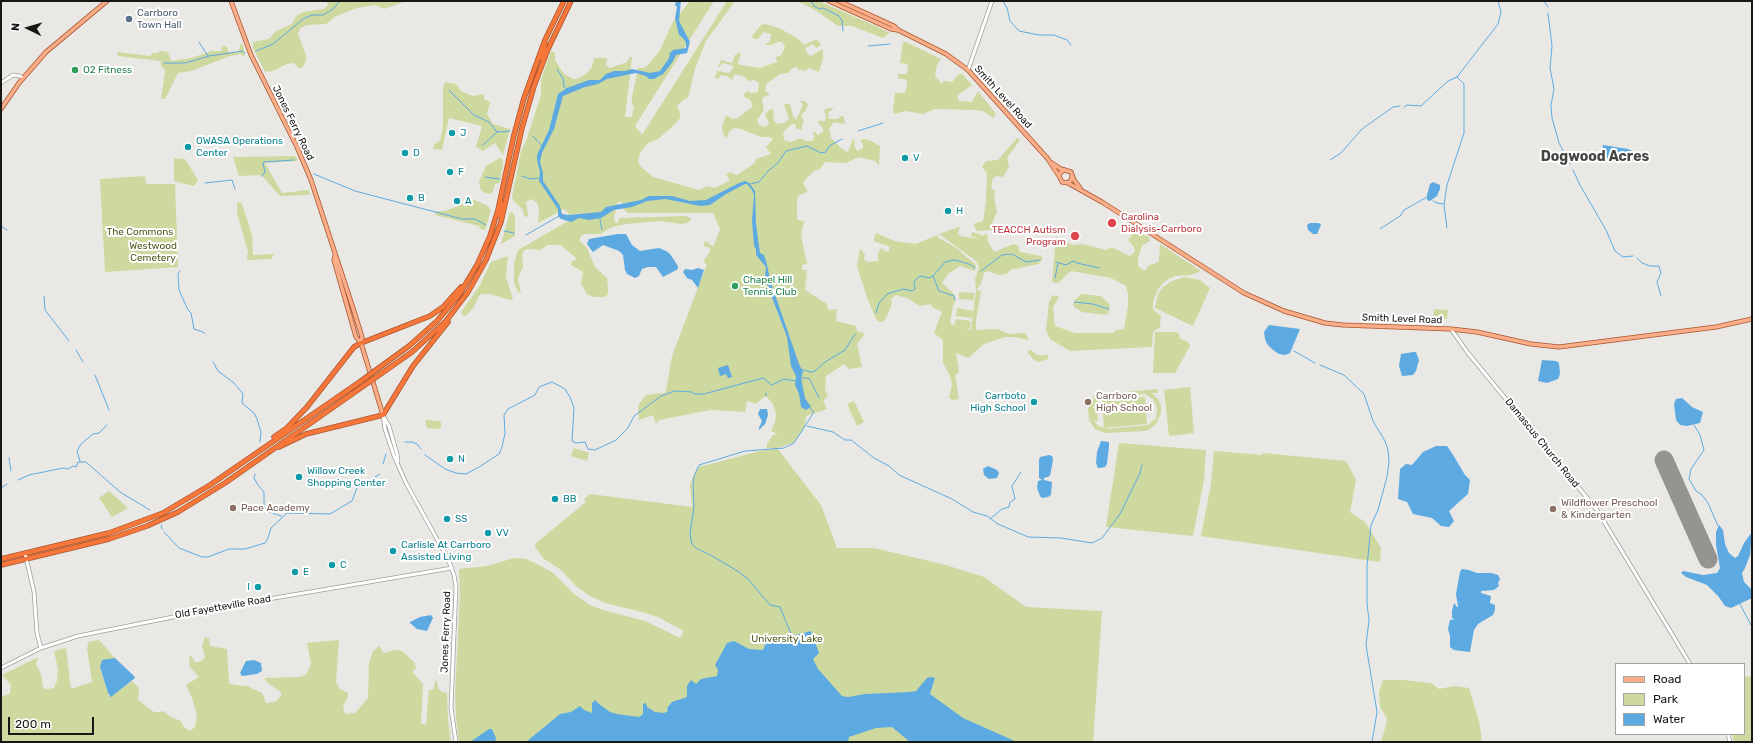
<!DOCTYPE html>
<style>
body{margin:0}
#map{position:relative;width:1753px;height:743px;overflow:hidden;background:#e9e8e4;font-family:Rubik,sans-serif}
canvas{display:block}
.frame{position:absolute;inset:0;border:2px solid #171715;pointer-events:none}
.legend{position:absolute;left:1615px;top:663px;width:130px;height:72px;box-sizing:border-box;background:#fff;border:1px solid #a2a2a1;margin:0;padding:5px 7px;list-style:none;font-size:12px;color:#171715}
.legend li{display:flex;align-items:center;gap:8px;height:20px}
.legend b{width:20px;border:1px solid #a2a2a1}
.north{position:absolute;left:8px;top:8px;width:40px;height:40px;-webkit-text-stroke:3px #fff;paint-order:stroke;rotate:275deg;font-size:11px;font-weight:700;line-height:16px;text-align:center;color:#171715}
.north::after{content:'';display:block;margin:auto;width:14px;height:18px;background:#171715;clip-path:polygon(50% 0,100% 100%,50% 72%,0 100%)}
.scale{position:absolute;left:8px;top:717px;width:86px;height:18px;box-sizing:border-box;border:2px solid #171715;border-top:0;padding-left:5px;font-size:12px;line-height:14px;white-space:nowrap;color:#171715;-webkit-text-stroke:3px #fff;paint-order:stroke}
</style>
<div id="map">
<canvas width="1753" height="743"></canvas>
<div class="frame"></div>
<ul class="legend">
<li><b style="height:5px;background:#faad89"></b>Road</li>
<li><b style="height:11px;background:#cdd99f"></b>Park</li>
<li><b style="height:11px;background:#5daae2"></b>Water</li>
</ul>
<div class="north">N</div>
<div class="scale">200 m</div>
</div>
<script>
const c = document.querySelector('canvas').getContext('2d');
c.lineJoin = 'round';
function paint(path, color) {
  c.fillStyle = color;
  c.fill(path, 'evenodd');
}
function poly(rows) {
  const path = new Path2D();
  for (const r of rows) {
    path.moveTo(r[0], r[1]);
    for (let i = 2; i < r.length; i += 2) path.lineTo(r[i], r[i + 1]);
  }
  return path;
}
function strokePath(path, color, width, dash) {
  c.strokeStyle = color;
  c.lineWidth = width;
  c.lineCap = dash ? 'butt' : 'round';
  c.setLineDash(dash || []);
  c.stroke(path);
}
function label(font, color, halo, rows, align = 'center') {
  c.font = font + ' Rubik,sans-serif';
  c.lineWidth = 4;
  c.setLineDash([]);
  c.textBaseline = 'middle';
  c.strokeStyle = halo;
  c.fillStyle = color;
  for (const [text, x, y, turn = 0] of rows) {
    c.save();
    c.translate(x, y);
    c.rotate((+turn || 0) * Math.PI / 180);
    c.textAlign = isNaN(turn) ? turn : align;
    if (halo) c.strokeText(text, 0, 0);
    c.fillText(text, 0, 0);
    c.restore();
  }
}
const green = poly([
 [327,1,406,1,384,9,375,5,357,8,336,16,326,24,306,25,300,29,298,34,306,56,306,61,302,68,299,68,293,63,287,64,273,71,265,72,253,48,253,42,269,39,276,31,292,24,296,16,303,12,324,9,328,5],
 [690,1,714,1,635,126,642,135,727,1,735,1,706,41,695,69,688,98,683,100,677,106,680,113,680,118,674,125,658,139,648,143,640,153,638,160,640,166,653,177,699,190,707,186,715,188,729,181,729,178,726,175,730,172,736,175,740,173,755,163,756,159,771,154,766,147,773,139,770,137,761,137,741,129,734,128,729,132,727,138,723,134,722,127,726,115,732,119,738,118,753,106,750,100,743,96,747,91,751,93,758,92,759,83,754,80,748,81,745,77,735,74,732,80,727,76,720,75,719,79,715,78,717,71,729,73,734,67,731,65,723,63,719,67,718,66,721,60,732,63,735,55,739,52,741,54,738,62,739,65,760,68,777,62,776,57,780,56,783,52,785,46,782,42,778,42,771,45,765,45,770,41,771,34,763,32,758,39,754,39,752,36,761,25,765,24,779,28,797,38,804,45,817,39,821,45,816,48,813,44,805,48,808,54,811,56,823,49,823,58,819,72,809,68,805,71,799,70,796,67,791,69,789,73,780,74,766,84,765,91,770,95,763,97,762,101,764,110,757,120,759,124,762,127,767,126,769,123,765,115,769,110,773,109,774,121,777,124,784,123,789,119,784,104,790,104,793,116,796,120,803,105,800,101,804,101,808,104,806,110,802,114,802,118,804,121,802,124,802,130,796,128,795,124,792,124,784,131,783,136,785,141,791,142,800,138,806,141,812,141,815,136,813,135,814,131,818,135,823,132,823,128,818,123,818,121,825,121,826,117,824,110,829,108,834,108,828,113,829,119,838,119,841,116,844,117,845,124,834,122,829,129,831,138,842,149,848,152,853,139,855,141,854,145,857,151,863,148,863,144,860,140,863,139,869,140,880,146,879,166,875,161,859,157,846,163,825,162,820,169,814,171,807,178,803,183,807,190,807,192,799,195,797,199,797,220,804,221,801,235,807,264,802,265,802,270,807,270,805,290,827,304,828,310,837,309,836,321,856,326,857,331,865,334,857,344,862,367,849,369,844,364,826,376,825,389,828,396,823,401,827,409,806,416,805,427,793,443,777,448,767,448,767,444,773,435,778,434,771,431,775,422,776,413,773,404,767,397,764,397,756,404,747,401,745,412,710,410,659,420,656,424,653,415,639,420,638,406,646,395,664,393,666,391,672,356,707,264,705,264,704,260,710,252,710,248,704,246,704,243,705,241,713,246,714,245,720,229,713,213,628,213,622,208,622,201,617,203,614,218,615,223,618,223,619,218,686,216,692,219,687,223,681,224,660,221,627,224,612,227,600,234,584,234,580,237,580,241,587,248,595,267,607,278,608,288,608,294,605,297,594,297,587,294,581,284,583,272,571,265,571,262,577,259,561,245,547,245,541,250,528,249,524,250,522,255,523,267,520,273,518,279,521,294,517,290,514,283,514,264,518,250,582,213,570,215,564,209,538,223,539,209,537,202,531,199,526,202,528,216,526,217,524,216,523,210,513,200,512,197,521,151,526,141,541,95,541,80,551,51,555,53,555,60,563,73,573,79,577,79,586,74,592,67,594,58,607,58,606,65,610,68,627,62,630,57,632,57,625,117,632,117,634,106,632,104,632,97,638,68,643,68,647,66,659,52,673,22],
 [797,1,819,1,880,28,890,33,883,38,852,26,838,26,815,10],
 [903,42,906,42,941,59,937,65,935,76,942,84,944,81,952,82,959,74,962,74,972,85,957,96,959,101,972,102,978,91,996,114,993,118,983,111,975,110,935,109,923,114,905,111,895,114,893,112,895,93,905,93,907,84,907,80,898,78,898,74,907,74,908,64,900,63],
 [240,44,243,45,245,55,243,56,240,54,230,56,191,71,178,73,165,99,161,99,165,72,164,68,161,66,161,61,118,56,117,52,151,56,152,53,157,53,161,51,168,52,171,61,191,58,212,51,221,51,223,46,226,46,229,53,239,52],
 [445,82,456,84,461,91,473,96,484,94,484,99,490,102,487,114,493,124,510,129,503,155,495,143,483,151,476,147,482,126,449,118,442,150,433,149,434,145,440,140,443,128,443,88],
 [1017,138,1020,140,1007,158,1009,167,1003,177,997,176,993,178,991,188,995,191,994,197,997,212,991,226,993,230,977,231,973,224,983,221,986,202,987,173,982,167,986,161,998,160],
 [294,156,298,159,297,161,265,163,282,193,308,190,310,193,308,195,280,196,263,177,259,175,239,176,233,157],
 [174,158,185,159,198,180,194,186,174,181],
 [500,158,502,159,503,166,499,183,495,184,492,194,485,193,481,190,479,182,486,166],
 [145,176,146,184,175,184,178,267,105,272,100,179],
 [474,200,486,205,491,210,485,230,480,229,479,226,435,215,436,211,445,211],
 [240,202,242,204,252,235,253,255,274,254,271,259,247,260,248,252,237,213,237,203],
 [510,212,512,212,515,217,515,236,501,244],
 [962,226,959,229,958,234,961,236,979,239,971,236,972,232,980,234,980,236,987,234,988,242,994,252,1014,244,1018,246,1020,252,1041,256,1043,259,1038,264,1010,270,1007,274,999,275,988,271,984,273,981,284,976,290,981,291,976,321,976,330,997,329,1009,334,1025,333,1029,340,1014,337,1005,337,984,344,968,358,956,353,959,372,955,375,959,399,953,400,949,398,952,384,950,376,943,363,943,340,934,333,942,312,932,307,931,304,920,306,907,298,896,295,891,299,892,303,888,314,883,322,879,322,876,319,867,297,857,266,860,249,865,254,864,259,867,262,878,261,878,253,881,248,886,252,889,251,889,246,875,242,874,239,876,233,894,241,916,244,937,235,939,238,955,247,976,265,975,271,960,266,948,274,942,283,954,294,956,299,953,306,950,322,954,326,956,319,971,321,970,329,963,328,971,330,976,290,975,279,979,267,976,261,939,234],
 [1135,231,1149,237,1150,241,1142,245,1138,259,1138,266,1143,270,1145,271,1149,265,1154,264,1159,261,1160,244,1201,271,1191,275,1175,276,1165,281,1158,289,1153,302,1153,309,1161,316,1160,327,1153,332,1152,347,1070,351,1050,339,1046,330,1049,302,1053,295,1059,297,1053,307,1055,326,1075,333,1113,333,1116,330,1124,329,1128,306,1128,294,1126,286,1111,278,1071,271,1058,283,1054,283,1052,281,1056,237,1073,245,1083,244,1106,250,1112,247,1129,256,1133,254,1135,251,1134,247,1128,240],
 [508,256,506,277,513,299,510,300,490,294,482,294,479,296,474,307,467,315,463,316,461,312,480,285,491,262],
 [1184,277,1200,280,1210,288,1193,326,1155,308,1158,294,1162,288,1172,281],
 [959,292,974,293,974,300,959,299],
 [1081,294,1101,296,1110,305,1109,312,1106,315,1082,312,1073,306,1075,300],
 [957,308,973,311,972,318,956,316],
 [1434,309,1448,310,1447,319,1433,318],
 [1155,332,1177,332,1180,336,1179,338,1188,342,1190,346,1175,373,1153,373],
 [1029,350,1031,350,1037,355,1048,355,1048,359,1038,362,1034,360,1028,353],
 [1190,387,1194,433,1169,436,1164,390],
 [1157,389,1158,393,1152,393,1158,399,1161,405,1161,413,1156,424,1150,429,1145,431,1105,433,1095,429,1089,420,1088,408,1094,399,1093,395],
 [1145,394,1153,399,1157,408,1156,418,1148,425,1108,429,1098,426,1094,421,1098,421,1097,408,1093,408,1100,398],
 [1145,397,1147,424,1104,428,1102,400],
 [854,401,864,422,857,426,847,404],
 [427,420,439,421,441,422,441,427,439,429,427,428,425,421],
 [1119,443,1206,450,1204,480,1193,536,1106,527],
 [574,448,589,453,587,461,571,456],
 [777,448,821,505,837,548,874,548,946,565,984,577,1026,607,1102,611,1093,742,459,742,456,719,455,694,460,593,459,569,487,566,514,558,526,559,537,564,552,572,574,594,590,605,603,610,645,621,680,638,684,631,658,617,642,612,605,603,588,595,576,586,560,569,544,559,535,547,536,543,586,502,584,499,590,494,692,507,690,485,693,477,699,467,760,451],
 [1214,451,1262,455,1263,453,1346,461,1356,480,1350,512,1365,522,1381,548,1380,562,1201,536,1211,484],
 [109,491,128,508,112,517,99,498],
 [205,637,209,638,210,646,227,649,229,683,235,685,247,686,262,693,266,703,275,702,281,696,281,692,269,684,264,678,299,677,306,675,311,664,307,643,339,640,336,682,340,689,348,693,348,697,343,706,345,714,355,713,368,698,369,663,373,651,379,646,384,653,394,650,402,651,414,662,417,670,414,669,413,673,423,684,421,724,426,724,429,690,433,690,435,682,437,680,438,688,442,692,447,693,448,720,451,742,1,742,1,697,10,694,11,685,2,675,38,657,36,664,41,674,43,688,47,689,54,688,57,681,58,669,54,651,66,648,71,689,92,682,87,648,89,642,99,640,115,658,106,660,102,663,100,669,109,696,120,690,132,681,139,688,138,700,154,712,160,712,163,711,171,717,181,721,184,727,190,731,195,727,197,715,192,698,186,685,199,677,189,666,190,654,195,662,199,662,203,660,205,657,202,646],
 [1744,676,1752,677,1752,742,1734,742,1732,734,1744,734],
 [1383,680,1403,680,1431,683,1439,689,1454,686,1469,688,1479,721,1482,742,1381,742,1386,725,1387,718,1380,707,1379,692]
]);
const water = poly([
 [676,1,681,1,679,21,690,42,687,53,676,55,672,63,663,74,654,79,649,79,646,76,636,73,626,75,607,79,598,84,585,87,563,96,554,129,542,153,540,162,543,173,543,181,560,206,562,214,568,215,601,212,606,207,641,200,649,196,672,196,690,201,706,200,739,183,745,181,749,183,755,191,756,224,760,253,764,255,767,264,770,280,799,364,803,372,801,378,805,398,811,407,806,410,801,407,799,394,795,385,796,376,791,366,787,337,768,287,765,277,766,267,756,255,756,249,754,246,752,221,754,195,752,190,747,184,745,184,726,194,710,205,700,206,666,199,647,201,632,207,614,210,601,218,589,220,579,218,571,222,561,219,558,216,558,209,539,181,540,172,537,160,537,155,549,130,558,94,567,88,589,80,600,80,606,74,614,71,625,71,632,69,650,73,660,71,669,58,670,53,673,50,686,48,686,43,683,38,679,35,675,18,677,7,675,5],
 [1603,145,1628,149,1641,155,1643,159,1639,161,1604,158,1601,157],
 [1433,182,1440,185,1440,189,1437,196,1430,201,1427,200,1427,195,1430,184],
 [1310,223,1319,223,1321,225,1317,234,1313,234,1308,230,1307,225],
 [618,234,626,234,632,245,640,251,659,248,666,251,670,254,678,266,678,269,663,277,656,267,648,267,642,269,639,276,635,278,627,274,625,270,623,255,619,251,603,245,593,252,587,244,589,239],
 [698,268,704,270,698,288,692,280,687,278,683,272,685,269,692,270],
 [1269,325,1300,329,1290,353,1285,355,1279,354,1273,350,1267,344,1265,339,1264,332],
 [1413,352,1416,352,1419,360,1416,371,1413,375,1402,376,1399,366,1401,354],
 [1542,360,1556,361,1559,363,1560,374,1558,379,1547,383,1538,381],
 [728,365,732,377,728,378,726,374,720,376,718,368],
 [1682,398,1692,407,1703,412,1700,423,1687,426,1680,425,1676,420,1674,404,1676,399],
 [760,409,767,409,768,415,765,424,759,430,759,428,762,421,758,414],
 [1101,441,1109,442,1109,446,1107,464,1105,467,1100,468,1098,468,1096,463,1097,452],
 [1436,446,1447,446,1455,458,1465,475,1470,480,1468,494,1449,511,1454,521,1449,527,1441,526,1432,518,1413,514,1407,502,1398,499,1400,469,1406,464,1412,465,1423,452],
 [1049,455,1052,456,1053,460,1050,476,1044,478,1044,480,1052,482,1051,495,1048,497,1042,498,1040,496,1037,488,1038,481,1042,480,1039,478,1039,460,1040,457],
 [988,466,997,470,999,473,997,478,989,479,984,475,983,469],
 [1719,525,1723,530,1725,544,1729,553,1735,558,1738,556,1744,543,1752,532,1750,555,1745,568,1742,573,1744,582,1752,590,1752,598,1731,608,1725,606,1718,596,1707,585,1686,577,1681,573,1683,571,1703,575,1717,573,1720,568,1716,545,1716,532],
 [1462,569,1469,570,1477,573,1491,573,1498,575,1500,579,1498,583,1499,586,1494,590,1481,591,1481,593,1491,596,1490,603,1495,605,1495,610,1493,615,1478,624,1474,630,1470,652,1454,650,1450,647,1450,636,1448,629,1450,620,1455,619,1452,618,1452,611,1454,603,1457,607,1458,607,1456,594,1460,572],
 [431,615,433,618,427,631,417,629,410,623,410,622,420,617],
 [811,631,819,653,813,659,818,669,842,696,848,697,865,694,910,692,916,691,927,678,931,677,935,678,930,694,963,718,1017,742,910,742,892,727,876,728,849,737,848,742,526,742,560,714,571,712,580,706,584,710,592,713,592,703,595,700,599,704,610,712,617,714,639,717,643,714,643,704,646,703,647,707,655,712,664,713,668,711,667,708,672,702,687,697,687,686,691,680,696,684,701,679,717,676,718,670,715,665,727,643,734,641,749,649,763,650,766,643],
 [115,658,134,676,135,678,111,697,108,693,100,667,102,660],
 [254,660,261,663,262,671,257,674,242,676,240,673,246,661],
 [489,729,492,729,496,738,495,742,470,742]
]);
const stream = poly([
 [811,1,814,6,819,9,823,8,839,16,842,21,843,31],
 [1003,1,1007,8,1010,21,1019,31,1039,35,1054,35,1067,40,1071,45],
 [1544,1,1548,7],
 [1548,13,1552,46,1550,68,1554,89,1551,105,1552,118,1559,143,1570,164],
 [199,42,208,56],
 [868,46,890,44],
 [256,51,273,44,303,19,312,15,323,15,333,9,340,1],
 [164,63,185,63,209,56,242,51,245,53],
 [557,69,563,79,564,87,567,89],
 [449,90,474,115,489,122,497,132,510,131],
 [1404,107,1407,105,1421,106,1448,81,1457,77,1498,24,1501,12,1498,1],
 [858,131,883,123],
 [533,136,542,146],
 [483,145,497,132],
 [1330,160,1341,153,1362,129,1393,107,1400,106],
 [1573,170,1580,185,1606,230,1615,251,1623,257,1633,256],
 [314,174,355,191,462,219,475,219,486,225],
 [262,176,265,172,263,163,264,162,294,160],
 [522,176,530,179,539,178],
 [485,177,500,179],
 [205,183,232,180,235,189],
 [750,184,759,182,768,171,778,163,786,151,807,146,821,153,826,152,829,146,842,139],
 [1433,201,1437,203,1443,204],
 [600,219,602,230],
 [1,226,7,230],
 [1447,228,1444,205,1447,185,1464,133,1464,84,1457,77],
 [1380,229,1400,216,1404,210,1427,197],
 [504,231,514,233],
 [526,235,559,216],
 [1637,258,1642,263,1650,266,1659,266,1661,273,1657,282,1661,296],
 [1056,262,1066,265,1073,261,1077,263,1099,268],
 [180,271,178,274,179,290,188,310,191,313,194,329,203,332,205,334],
 [981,271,1002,255,1012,254,1026,262,1040,260],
 [933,276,939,291,954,296,955,300],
 [1055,278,1058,263],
 [44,296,45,310,69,341],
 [1074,302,1093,304,1109,309],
 [876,313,879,303,887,294,903,289,912,291,915,289,914,282,918,277,921,276,929,278,933,276,945,262,955,260,969,264,975,268],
 [76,350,83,362],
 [1294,351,1315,363],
 [213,362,218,371,234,383,243,394,242,403,254,413,257,419,261,432,260,442],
 [1320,365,1344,375,1364,394,1373,421,1385,441,1388,450,1389,462,1387,477,1378,510,1371,525,1367,567,1367,604,1369,620,1366,645,1377,712,1372,742],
 [800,369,811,372,815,371,825,362,845,350,855,334],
 [95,375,109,410],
 [801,378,809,378,819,398],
 [766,396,766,393],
 [1694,425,1700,435,1704,450,1691,469,1689,479,1696,491,1702,495,1708,503,1718,526],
 [807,426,833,432,845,440,851,440,874,458,889,466,899,475,952,499,973,512,987,516,998,524,1028,537,1061,538,1092,543,1102,538,1120,514,1140,473,1142,465],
 [405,442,412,442,417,444,421,449],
 [425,455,445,469,456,473,466,474,479,467,499,454,502,447,505,433,504,415,508,409,535,395,539,387,552,382,565,389,570,397,574,408,572,441,576,443,585,442,588,449,595,450,616,440,628,428,634,416,661,396,675,391,692,392,694,394,704,394,763,378,772,385,784,379,795,381],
 [9,458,11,471],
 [80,461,77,451,81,444,93,434,99,433,107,425],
 [383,464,386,454],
 [255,474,254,478,258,485,264,492,264,505,267,511,281,516],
 [18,480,29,475,63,468,68,469,73,466,76,467,78,462,86,462,120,492,150,510],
 [1,488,7,484],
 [990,519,1002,509,1009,507,1010,502,1015,499,1012,486,1021,472],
 [161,525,162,529],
 [164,532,179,548,202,557,208,557,229,549,245,549,265,543,268,538,271,528,287,513,330,514,352,501,357,488,380,474],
 [1740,604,1752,627],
 [792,636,780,607,770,605,749,580,739,572,714,557,696,548,692,544,690,534,694,507,693,486,694,476,699,465,745,451,784,448,794,443,814,412,810,408]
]);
const runway = poly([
 [1664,460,1708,559]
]);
const minor = poly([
 [968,70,992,1],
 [1,83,13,75,20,76,23,78],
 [1451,329,1468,353,1597,510,1690,664],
 [383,415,385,429,394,456,406,483,448,559,454,575,456,587,451,708,456,742],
 [383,416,389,426,397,454,398,461],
 [25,553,34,592,37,633,41,648],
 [1,668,41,648,78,636,233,605,452,568],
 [1728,734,1730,742]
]);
const major = poly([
 [231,1,251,55,297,147,311,180,353,308,362,337,361,343],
 [829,1,891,29,897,30],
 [839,1,894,26,898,30,946,54,968,70,1048,159,1059,176],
 [1,109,19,83,46,52,107,1],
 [1052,163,1061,169,1071,172,1074,180,1080,188],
 [1065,170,1061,172,1059,176,1062,182,1068,183,1071,180,1072,176],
 [1068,183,1102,202,1244,293,1284,311,1325,323,1343,325,1451,329,1477,332,1531,344,1559,347,1716,327,1752,319],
 [335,255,334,260,356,337,361,343,383,415]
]);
const highway = poly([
 [541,58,545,44],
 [500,216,502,205,500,201],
 [380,367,409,346,437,321,459,295,477,265,490,236,498,210,514,135,524,98,545,40,564,1],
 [382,373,412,352,446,321,468,292,486,260,501,222,522,128,534,86,548,49,571,1],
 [274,437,287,428,307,407,354,347,361,343,430,316,443,307,461,287],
 [279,447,306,434,383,415,413,366,448,322],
 [1,559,109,533,163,513,210,485,361,381],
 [1,565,109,539,147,526,178,512,225,483,362,387]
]);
const highwayBridge = poly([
 [361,381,380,367],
 [362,387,382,373]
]);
const markers = [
 [129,19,4,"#5c6f8a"],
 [75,70,4,"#2e9e5b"],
 [452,133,4,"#0f9aa8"],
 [188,147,4,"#0f9aa8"],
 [405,153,4,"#0f9aa8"],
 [905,158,4,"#0f9aa8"],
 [450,172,4,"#0f9aa8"],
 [410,198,4,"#0f9aa8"],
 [457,201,4,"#0f9aa8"],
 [948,211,4,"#0f9aa8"],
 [1112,223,5,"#e0444e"],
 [1075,236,5,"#e0444e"],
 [735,286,4,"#2e9e5b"],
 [1034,402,4,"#0f9aa8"],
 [1088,402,4,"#8d6e63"],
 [450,459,4,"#0f9aa8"],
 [299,477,4,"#0f9aa8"],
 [555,499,4,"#0f9aa8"],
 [233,508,4,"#8d6e63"],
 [1553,509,4,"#8d6e63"],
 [447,519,4,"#0f9aa8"],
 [488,533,4,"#0f9aa8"],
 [393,551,4,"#0f9aa8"],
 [332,565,4,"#0f9aa8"],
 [295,572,4,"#0f9aa8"],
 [258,587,4,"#0f9aa8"]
];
const serviceNames = [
 ["Carrboro",137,13],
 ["Town Hall",137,25]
];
const leisureNames = [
 ["O2 Fitness",83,70],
 ["Chapel Hill",743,280],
 ["Tennis Club",743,292]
];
const streetNames = [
 ["Smith Level Road",1003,97,48],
 ["Jones Ferry Road",293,123,64],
 ["Smith Level Road",1402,319,2],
 ["Damascus Church Road",1542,443,51],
 ["Old Fayetteville Road",223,607,-10],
 ["Jones Ferry Road",446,632,-88]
];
const cultureNames = [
 ["J",460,133],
 ["OWASA Operations",196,141],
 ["Center",196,153],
 ["D",413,153],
 ["V",913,158],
 ["F",458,172],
 ["B",418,198],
 ["A",465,201],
 ["H",956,211],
 ["Carrboto",1026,396,"right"],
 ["High School",1026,408,"right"],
 ["N",458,459],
 ["Willow Creek",307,471],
 ["Shopping Center",307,483],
 ["BB",563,499],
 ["SS",455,519],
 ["VV",496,533],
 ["Carlisle At Carrboro",401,545],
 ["Assisted Living",401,557],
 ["C",340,565],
 ["E",303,572],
 ["I",250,587,"right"]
];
const healthNames = [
 ["Carolina",1121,217],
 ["Dialysis-Carrboro",1121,229],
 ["TEACCH Autism",1066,230,"right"],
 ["Program",1066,242,"right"]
];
const parkNames = [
 ["The Commons",140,232],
 ["Westwood",153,246],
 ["Cemetery",153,258],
 ["University Lake",787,639]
];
const educationNames = [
 ["Carrboro",1096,396],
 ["High School",1096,408],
 ["Wildflower Preschool",1561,503],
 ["& Kindergarten",1561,515],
 ["Pace Academy",241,508]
];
const districtNames = [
 ["Dogwood Acres",1595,157]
];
paint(green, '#cdd99f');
paint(water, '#5daae2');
strokePath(stream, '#5daae2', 1);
strokePath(runway, '#959491', 19);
strokePath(minor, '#a09f9b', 4.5);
strokePath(major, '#a9552d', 5);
strokePath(highway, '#a9552d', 5.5);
strokePath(minor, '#fff', 3);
strokePath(major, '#faad89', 3.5);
strokePath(highway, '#f7763a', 4);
strokePath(highwayBridge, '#a9552d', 5.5, []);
strokePath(highwayBridge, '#f7763a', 4);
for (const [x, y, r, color] of markers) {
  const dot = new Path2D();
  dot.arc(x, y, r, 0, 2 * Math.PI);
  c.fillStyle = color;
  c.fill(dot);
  strokePath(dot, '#fff', 1.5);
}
label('10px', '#4e5e75', '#fff', serviceNames, 'left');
label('10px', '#27864d', '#fff', leisureNames, 'left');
label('10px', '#171715', '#fff', streetNames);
label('10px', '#0d838f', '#fff', cultureNames, 'left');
label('10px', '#be3a42', '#fff', healthNames, 'left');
label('10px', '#50591b', '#fff', parkNames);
label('10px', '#785e54', '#fff', educationNames, 'left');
label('bold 14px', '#454441', '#fff', districtNames);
</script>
